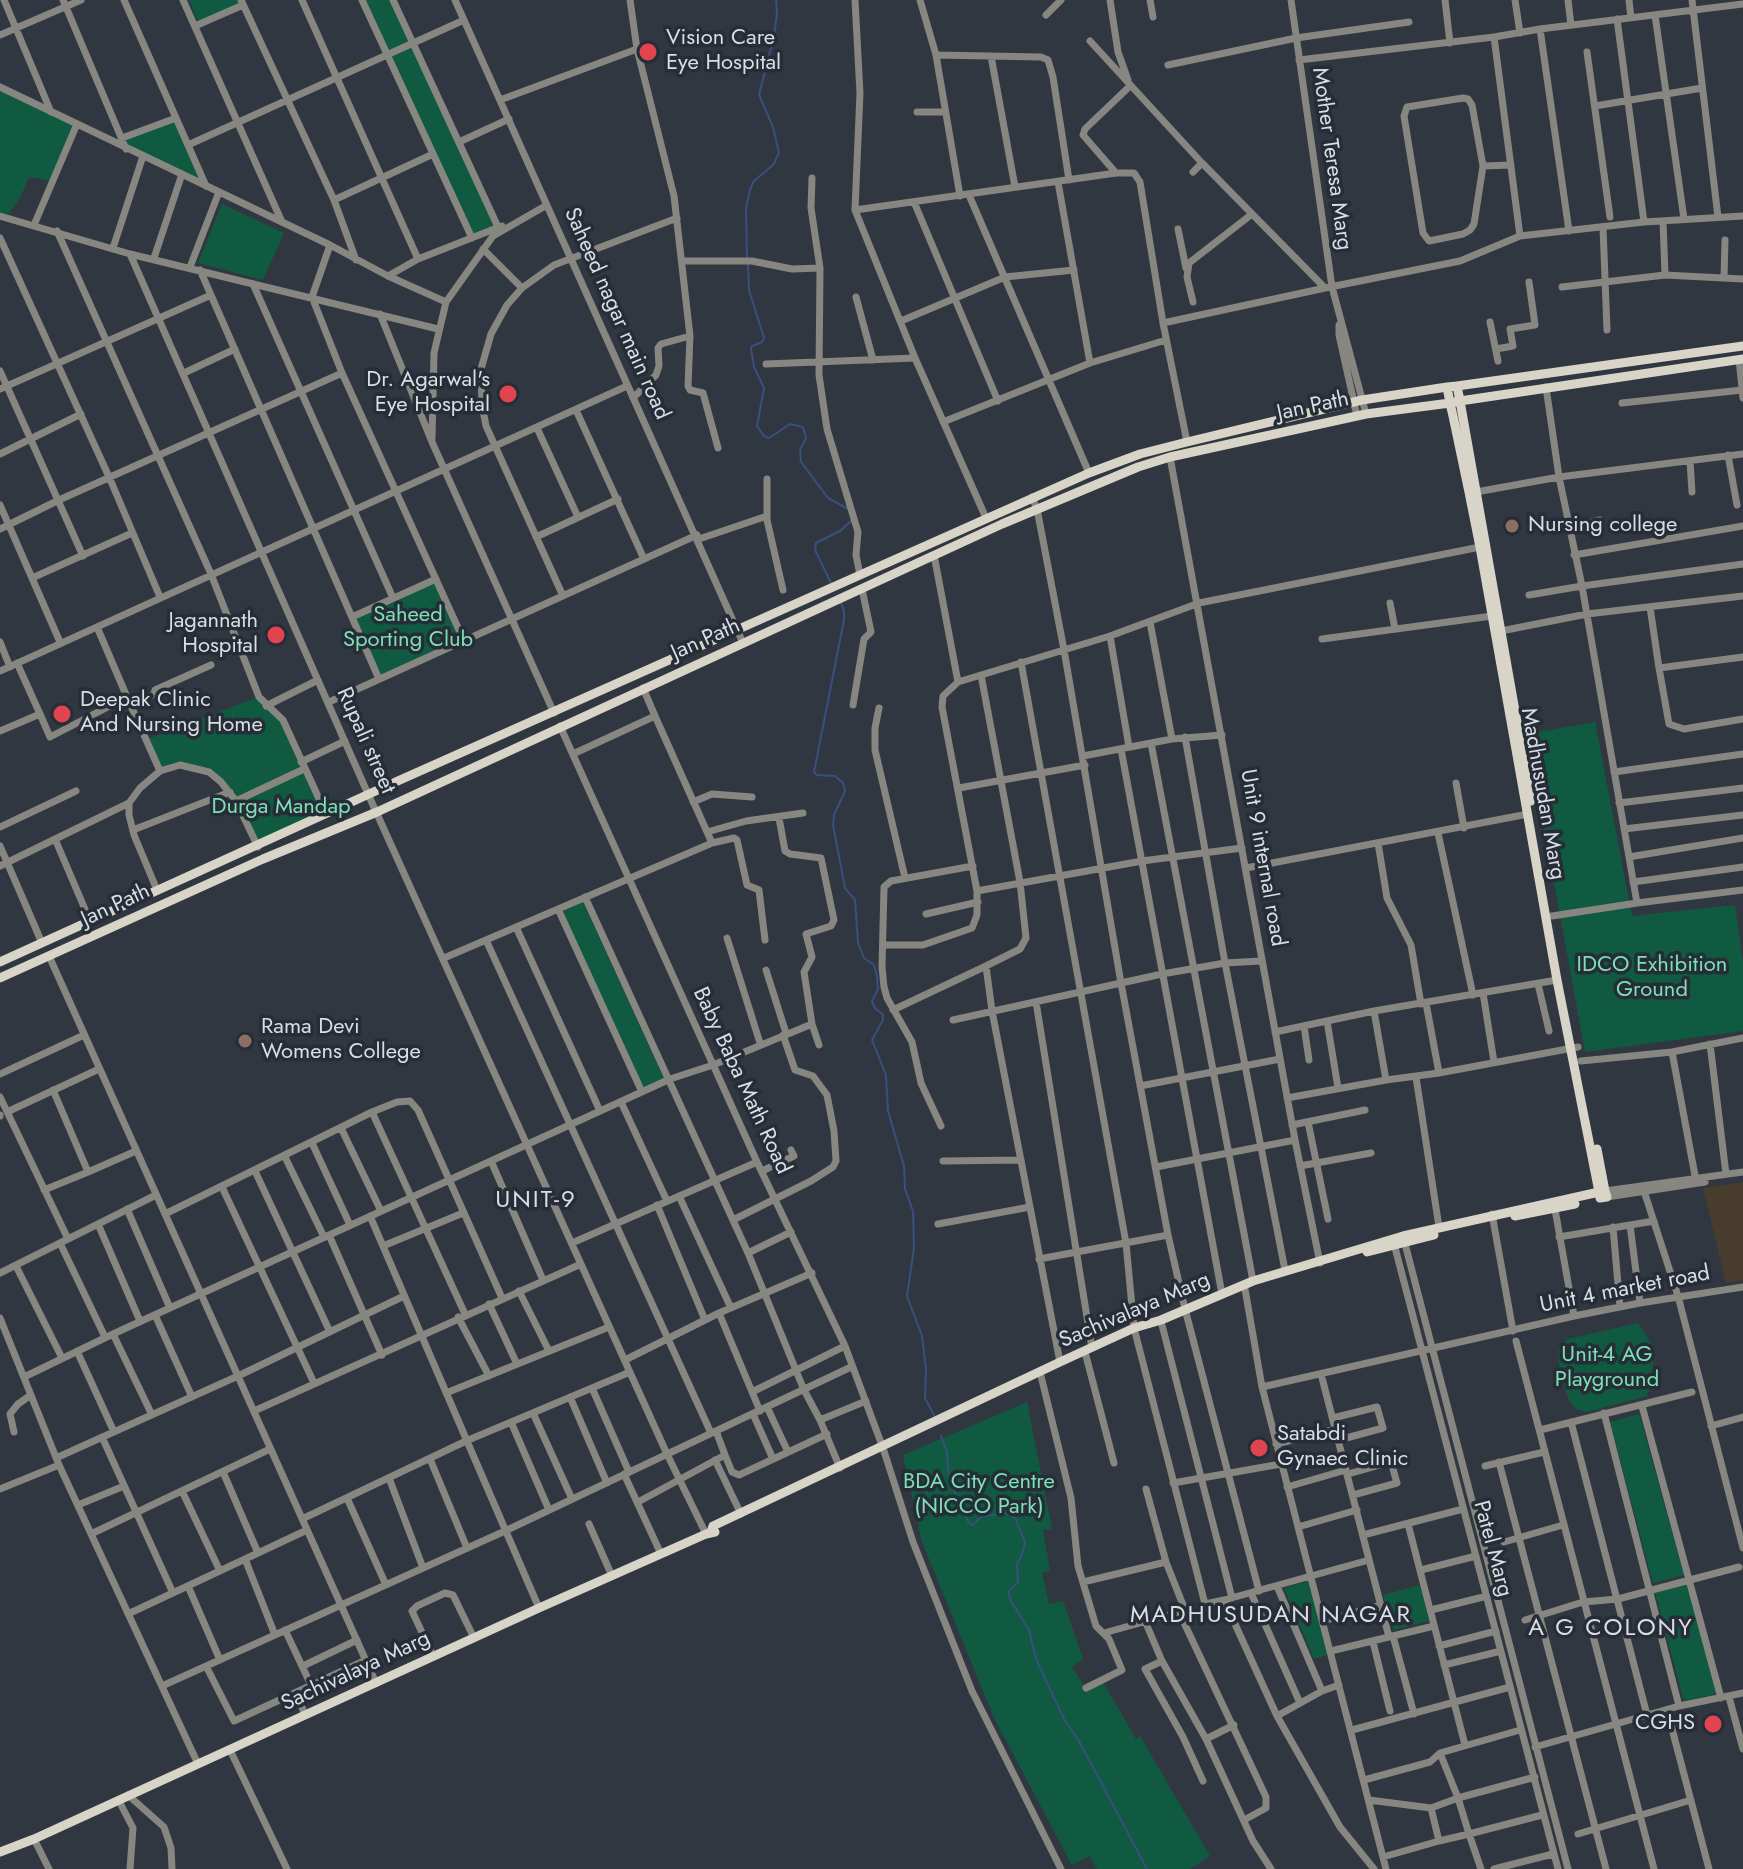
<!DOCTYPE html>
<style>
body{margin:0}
canvas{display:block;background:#303741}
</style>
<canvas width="1743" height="1869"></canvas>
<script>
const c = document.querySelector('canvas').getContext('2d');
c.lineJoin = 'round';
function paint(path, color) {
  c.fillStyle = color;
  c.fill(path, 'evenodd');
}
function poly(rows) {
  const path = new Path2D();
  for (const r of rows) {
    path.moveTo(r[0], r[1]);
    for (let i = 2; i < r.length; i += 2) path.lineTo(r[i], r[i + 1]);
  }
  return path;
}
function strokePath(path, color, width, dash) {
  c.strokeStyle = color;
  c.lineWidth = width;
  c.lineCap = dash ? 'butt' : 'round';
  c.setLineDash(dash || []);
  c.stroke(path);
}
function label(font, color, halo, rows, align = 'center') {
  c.font = font + ' Jost,sans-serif';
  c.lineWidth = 7;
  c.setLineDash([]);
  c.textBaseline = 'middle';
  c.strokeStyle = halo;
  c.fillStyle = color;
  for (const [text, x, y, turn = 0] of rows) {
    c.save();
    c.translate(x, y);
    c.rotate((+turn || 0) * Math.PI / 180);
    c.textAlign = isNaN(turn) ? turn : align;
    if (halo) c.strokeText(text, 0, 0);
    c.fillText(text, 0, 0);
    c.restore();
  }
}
const commercial = poly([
 [1743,1182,1743,1280,1726,1283,1703,1188]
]);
const green = poly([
 [189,0,239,0,241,6,199,24],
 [362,0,394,0,501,226,472,238],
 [0,88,77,124,52,181,29,177,20,198,9,213,0,214],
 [176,118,206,186,126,149,122,138],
 [222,204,284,233,263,280,198,263],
 [435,583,459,639,381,675,356,618],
 [258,697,282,721,302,768,236,800,222,781,195,766,160,770,148,739],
 [1595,722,1632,916,1735,905,1743,962,1743,1031,1585,1052,1527,734],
 [304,770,325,814,258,845,237,801],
 [583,902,664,1079,644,1088,562,912],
 [1638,1323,1650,1342,1653,1360,1653,1375,1647,1396,1587,1412,1575,1409,1569,1400,1560,1373,1558,1351,1561,1344,1568,1339],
 [1027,1402,1052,1529,1043,1530,1050,1570,1042,1573,1049,1604,1063,1601,1083,1659,1072,1667,1084,1686,1100,1677,1136,1739,1140,1736,1210,1856,1190,1869,1097,1869,1089,1856,1072,1865,994,1718,922,1542,903,1455],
 [1639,1414,1684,1575,1653,1583,1610,1422],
 [1309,1581,1329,1654,1314,1659,1284,1588],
 [1689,1583,1719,1693,1684,1701,1655,1593],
 [1420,1585,1429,1621,1394,1630,1383,1595]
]);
const stream = poly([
 [747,259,746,208,750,190,754,181,773,165,779,153,773,127,759,95,774,36,777,13,776,0],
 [748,265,749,290,764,338,762,342,752,346,751,349,754,367,764,388,757,426,764,436,769,438,790,424,803,427,806,438,800,450,801,462,828,498,848,509],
 [831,583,815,550,816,543,840,531,851,521],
 [841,603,844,611,844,620,814,772,817,775,835,776,843,783,845,791,834,815,833,825,845,888,855,900,858,943,864,958,874,965,877,976,878,989,872,1001,875,1008,883,1015,883,1020,872,1040,886,1075,888,1111,904,1166,905,1189,913,1211,914,1248,907,1296,922,1336,926,1370,925,1398,934,1415],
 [941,1436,947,1452,949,1480,969,1523,973,1525,981,1517,1006,1513,1015,1518,1025,1542,1023,1552,1017,1565,1018,1582,1008,1592,1011,1601,1029,1630,1036,1659,1064,1719,1079,1741,1147,1869]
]);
const minor = poly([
 [4,0,51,112],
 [63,0,126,149],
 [124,0,206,186],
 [183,0,282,222],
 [241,0,334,200,356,260],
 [302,0,418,259],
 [362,0,472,238],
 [393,0,498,227],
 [455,0,743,643],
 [630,0,637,49,674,196,690,336,661,344,658,348,659,366,656,375,633,398],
 [855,0,860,93,855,210,915,358,986,518],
 [920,0,936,55,960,196],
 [1110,0,1118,52,1128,80],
 [1150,0,1153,17],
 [1291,0,1332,287,1366,414],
 [1445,0,1450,43],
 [1515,0,1520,33],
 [1568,0,1571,25],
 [1629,0,1631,18],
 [1692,0,1718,217],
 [1046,15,1061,0],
 [1655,15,1684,219],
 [1617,19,1644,222],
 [195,26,243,5],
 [1540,29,1569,231],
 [0,35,81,0],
 [1494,37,1520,236],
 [1090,41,1202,163,1325,288,1460,261,1520,236,1644,222,1743,216],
 [1587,52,1610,217],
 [936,55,1041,57,1048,60,1053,77,1069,180],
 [991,56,1015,187],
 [1299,60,1494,37,1540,29,1743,4],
 [1168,65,1296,38,1409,22],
 [0,87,330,245,388,276,446,302],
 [500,100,637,49],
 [1595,106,1702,88],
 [917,112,945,112],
 [122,138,176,118],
 [459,142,509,119],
 [188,145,464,20],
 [1483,166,1474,224,1470,230,1463,234,1429,241,1423,233,1404,116,1407,107,1463,98,1468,99,1472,105,1483,166,1511,165],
 [1193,172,1202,163],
 [1116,173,1083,135,1085,129,1130,86],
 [812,178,811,208,820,268,819,375,827,429,858,532,856,555,860,575],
 [1058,182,1090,363],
 [969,195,1089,473],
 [334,200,433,154],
 [914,202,998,401],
 [855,210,1116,173,1134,173,1140,182,1163,323,1187,442],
 [0,216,130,254,438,329],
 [1663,221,1665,275],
 [34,225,77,124],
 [1603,227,1607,330],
 [1178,229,1186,268],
 [57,231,211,574,259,697,283,720,326,814],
 [0,238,110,479,160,597],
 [330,245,312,297,342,373,464,641],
 [113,248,143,156],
 [483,249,522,288],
 [130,254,368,794,667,1454,706,1534],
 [154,258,182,174],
 [683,261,752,261,792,269,820,268],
 [190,267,219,192],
 [200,270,379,679],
 [388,276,418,259,502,226],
 [1724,278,1725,240],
 [253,284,393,598],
 [1562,287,1665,275,1743,279],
 [856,297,873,360],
 [1193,302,1187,277,1189,263,1252,214],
 [380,314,432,442,554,713],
 [901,321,1005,277,1074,270],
 [1490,322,1498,361],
 [1163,323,1325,288],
 [1339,325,1339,335,1357,416],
 [690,336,688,386,690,390,703,393,718,448],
 [1496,349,1513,346,1510,329,1535,325,1529,282],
 [1739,359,1743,398],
 [766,364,915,358],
 [0,371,83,556],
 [184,373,235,349],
 [1546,387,1559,477,1582,586,1743,564],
 [0,389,211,295],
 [1622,403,1742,390],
 [576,410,644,559],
 [943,422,1090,363,1166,340],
 [537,428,578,517],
 [432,438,434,353,446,302,493,236,547,205],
 [0,454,81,414],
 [1728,455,1737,505],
 [1170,457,1295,1140,1320,1263],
 [1690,461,1692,492],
 [767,479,767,520,783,590],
 [1476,492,1559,477,1743,454],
 [1032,497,1037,509,1064,650,1121,983,1168,1235,1185,1309,1259,1591],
 [0,505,60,642],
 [1569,528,1600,520],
 [0,529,59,500,342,373],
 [536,537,618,499],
 [699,539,767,516],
 [934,555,958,682],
 [1574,555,1743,526],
 [32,578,132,533],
 [1529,595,1582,586,1637,903,1743,890],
 [563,596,486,426,482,405,481,369,491,334,507,305,522,288,554,265,677,218],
 [1390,603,1395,629],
 [1650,607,1659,668,1743,657],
 [352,617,436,579],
 [1150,622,1172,739],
 [1501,631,1587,614,1743,596],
 [1110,636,1129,747],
 [1322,639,1492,616],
 [0,642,10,667],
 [1021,662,1126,1243,1134,1328,1205,1604,1224,1600],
 [1659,668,1669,724,1684,729,1743,719],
 [0,671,627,386],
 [981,675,1020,882,1026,938,1020,949,986,966,992,1011,1060,1362],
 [643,688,655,716],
 [329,702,697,535],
 [853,705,864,639,871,632,862,589],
 [131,706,154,694,155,690,211,665],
 [266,706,318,680],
 [879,708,875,728,875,750,905,878],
 [40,714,50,737,127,697,97,627],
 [560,726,757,1162,845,1346,883,1448,913,1542,972,1691,1061,1869],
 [0,731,40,714,17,663],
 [1185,737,1225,963,1285,1270],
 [1151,743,1253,1281],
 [1121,749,1222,1294],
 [1083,756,1172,739,1222,735],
 [301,762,345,741],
 [160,771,180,765,209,772,221,782,236,801,258,847],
 [1614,772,1743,754],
 [1456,783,1464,828],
 [959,788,1085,765],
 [236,801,304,769],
 [693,802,712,794,752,797],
 [129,803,129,815,134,835,157,890],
 [1619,803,1743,788],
 [779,818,785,851,790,854,821,858,834,920,831,926,806,934,812,957,804,972,812,1024],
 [0,827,76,791],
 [1624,829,1743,815],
 [133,830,230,792],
 [707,832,746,821,803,813],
 [1438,833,1473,995],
 [55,839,90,921],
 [712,843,734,838,737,840,747,885,759,890,765,940],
 [1378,843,1387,898,1411,945,1421,1004],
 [0,846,42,943],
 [1242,848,1142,861,977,891,942,707,943,696,958,682,1110,636,1199,603,1480,547],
 [1629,857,1743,838],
 [0,866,129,803,140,788,160,771,127,697],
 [1246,868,1528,814],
 [1633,882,1743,867],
 [585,897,748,1253,804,1390,820,1420],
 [558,909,642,1092],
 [926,914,978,902],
 [1552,916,1637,903],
 [516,927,600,1111],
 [727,938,760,1043],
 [486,940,711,1433],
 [884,945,923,945,972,928,977,915,977,891],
 [49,956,376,1683],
 [444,958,712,843,655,716,573,754],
 [766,970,786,1033],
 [1538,984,1549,1031],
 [1483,993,1494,1062],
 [1036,1002,1092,1348],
 [1426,1003,1439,1073],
 [893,1010,986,966],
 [1374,1011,1386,1080],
 [953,1020,1162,974,1225,963,1261,961],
 [1327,1021,1338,1088],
 [1304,1026,1309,1060],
 [1275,1032,1374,1011,1557,980],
 [1710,1044,1726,1174],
 [1672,1052,1696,1181],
 [1581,1061,1672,1052,1743,1038],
 [0,1074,84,1035],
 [1416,1077,1439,1227],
 [1140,1086,1280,1059],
 [0,1097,68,1239],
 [1287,1098,1386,1080,1439,1073,1578,1047],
 [621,1102,667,1201],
 [7,1112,99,1069],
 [372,1112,465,1314],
 [0,1115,0,1116],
 [1308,1122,1328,1219],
 [1292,1125,1365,1110],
 [941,1126,921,1083,912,1042,887,998,884,987,882,967,884,887,891,881,973,866],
 [341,1128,381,1211],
 [312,1143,350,1225],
 [285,1157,324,1237],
 [491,1161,543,1280],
 [943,1161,1021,1160],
 [1300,1166,1371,1153],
 [1156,1167,1295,1140],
 [255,1171,330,1332],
 [762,1171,794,1156,791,1150],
 [88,1172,136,1151],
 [222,1187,314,1383],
 [44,1190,88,1172,53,1090],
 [1605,1191,1743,1172],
 [1644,1191,1678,1296,1743,1548],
 [679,1196,731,1308],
 [1607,1197,1705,1182],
 [1554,1204,1574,1316],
 [657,1205,705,1320],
 [127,1209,170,1308],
 [165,1214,372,1112,397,1102,410,1101,418,1110,502,1298],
 [1492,1214,1513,1331],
 [370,1216,539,1608],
 [733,1220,811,1181,833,1167,836,1161,834,1131,827,1095,813,1076,795,1070,783,1035],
 [98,1224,140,1321],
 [938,1224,1030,1207],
 [1630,1225,1640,1303],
 [1613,1227,1620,1307],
 [329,1235,382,1355],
 [1559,1237,1654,1221],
 [1393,1240,1558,1869],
 [1404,1240,1568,1869],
 [60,1243,105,1337],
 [572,1243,757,1162],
 [383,1246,463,1213],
 [748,1253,791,1232],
 [1039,1259,1168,1235],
 [16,1266,62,1358],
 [0,1273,156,1195],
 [1245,1289,1262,1387,1386,1869],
 [519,1291,549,1351],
 [489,1304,517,1364],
 [719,1313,760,1411],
 [155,1315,192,1397],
 [458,1317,489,1376],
 [0,1318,59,1465,198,1764],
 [1162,1325,1232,1598],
 [113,1334,152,1415],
 [1516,1341,1654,1869],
 [77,1351,114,1432],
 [1085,1352,1114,1463],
 [625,1360,719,1313,812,1273],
 [1040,1372,1071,1498,1078,1566,1096,1626,1109,1639,1122,1670,1086,1688],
 [1321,1374,1389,1637],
 [24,1377,113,1334,670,1079,713,1065,812,1024,819,1045],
 [1262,1387,1574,1316,1640,1303,1743,1287],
 [592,1388,629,1472],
 [752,1392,845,1346],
 [446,1393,609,1327],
 [570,1397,607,1483],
 [1642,1406,1721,1698],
 [767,1407,788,1452],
 [254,1411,581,1264],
 [533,1413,572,1499],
 [1604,1413,1679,1706],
 [753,1414,773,1459],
 [1333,1418,1377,1407,1383,1428,1339,1440],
 [511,1422,549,1510],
 [1571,1422,1647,1715],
 [1711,1426,1743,1417],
 [1540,1430,1692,1392],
 [716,1431,725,1455],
 [14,1432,10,1414,18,1404,31,1395],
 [102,1437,173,1593],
 [1276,1444,1336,1429],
 [56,1458,238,1376,404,1296],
 [430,1459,467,1548],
 [715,1460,741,1514],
 [1499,1462,1606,1869],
 [1485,1466,1544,1452],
 [840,1468,820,1420,866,1401],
 [223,1472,258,1553],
 [624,1474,661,1554],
 [1348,1474,1391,1462,1397,1483,1353,1495],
 [389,1478,423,1568],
 [1173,1483,1281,1464],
 [1287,1487,1346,1470],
 [0,1489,59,1465],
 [1146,1489,1166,1562,1185,1610],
 [182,1491,220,1571],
 [347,1498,386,1585],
 [638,1502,725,1455,732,1472,739,1475,827,1434],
 [78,1505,124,1486],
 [302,1519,466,1441,630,1372],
 [589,1524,612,1576],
 [1408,1524,1465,1745],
 [1298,1527,1357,1510],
 [91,1534,270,1449],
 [1363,1535,1463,1509],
 [1504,1542,1563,1525],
 [245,1559,275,1635],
 [1369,1560,1224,1600,1277,1716,1340,1827,1374,1869],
 [1421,1570,1476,1556],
 [1083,1582,1166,1562],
 [188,1586,220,1660],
 [1277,1586,1322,1691],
 [1251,1593,1300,1703],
 [1431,1610,1487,1596],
 [128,1614,307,1530],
 [1525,1620,1583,1602,1618,1599,1739,1567],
 [1145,1621,1162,1661,1206,1739,1253,1841,1271,1869],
 [1323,1621,1381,1605],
 [285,1630,311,1685],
 [1104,1633,1179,1612,1266,1797,1266,1808,1244,1820],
 [1393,1636,1414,1714],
 [1373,1642,1390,1711],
 [1439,1646,1496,1631],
 [1331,1651,1434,1626],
 [433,1656,412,1611,417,1606,445,1593,453,1595,474,1638],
 [1162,1661,1145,1669,1183,1737,1203,1781],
 [1444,1665,1501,1651],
 [206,1666,234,1721,366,1660],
 [303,1666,357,1640],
 [162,1686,505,1531,851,1367],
 [296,1692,305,1715],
 [1729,1697,1743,1749],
 [1667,1710,1709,1869],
 [1277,1716,1322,1691,1339,1685],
 [1352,1730,1510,1687],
 [1206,1739,1234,1725],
 [1535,1747,1679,1706,1743,1693],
 [230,1750,287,1869],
 [1440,1753,1458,1798,1431,1808,1439,1841,1469,1834,1481,1869],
 [1535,1777,1458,1798,1469,1834,1542,1815],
 [1364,1780,1430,1762,1440,1753,1520,1730],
 [128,1795,164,1827,171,1848,172,1869],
 [1369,1800,1431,1808],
 [119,1801,133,1828,130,1869],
 [1578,1834,1691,1800],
 [34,1839,49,1869],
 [1383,1857,1439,1841],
 [1494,1869,1553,1854]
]);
const major = poly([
 [1457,386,1743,346],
 [1531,801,1460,401,1743,359],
 [0,962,391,784,1089,473,1140,454,1187,442,1362,400,1447,387],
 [0,978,263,859,377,812,1002,524,1138,467,1170,457,1366,414,1450,403,1460,401,1457,386,1447,387,1450,403,1453,416,1469,492,1480,547,1557,980,1599,1192,1403,1236,1253,1281,1161,1320,1134,1328,1060,1362,713,1526,711,1532],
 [1597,1149,1605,1191],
 [1605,1191,1607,1197,1600,1198,1599,1192,1605,1191],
 [1515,1216,1575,1204],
 [1367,1252,1434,1235],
 [0,1852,34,1839,539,1608,706,1534,715,1532]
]);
const markers = [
 [648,52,10,"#e0444e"],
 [508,394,10,"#e0444e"],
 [1512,526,8,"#8d6e63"],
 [276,635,10,"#e0444e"],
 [62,714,10,"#e0444e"],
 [245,1041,8,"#8d6e63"],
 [1259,1448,10,"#e0444e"],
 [1713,1724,10,"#e0444e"]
];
const poiNames = [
 ["Vision Care",666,39],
 ["Eye Hospital",666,64],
 ["Dr. Agarwal's",490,381,"right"],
 ["Eye Hospital",490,406,"right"],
 ["Nursing college",1528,526],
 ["Jagannath",258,622,"right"],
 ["Hospital",258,647,"right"],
 ["Deepak Clinic",80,701],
 ["And Nursing Home",80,726],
 ["Rama Devi",261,1028],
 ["Womens College",261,1053],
 ["Satabdi",1277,1435],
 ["Gynaec Clinic",1277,1460],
 ["CGHS",1695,1724,"right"]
];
const streetNames = [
 ["Mother Teresa Marg",1331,159,82],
 ["Saheed nagar main road",616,314,66],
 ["Jan Path",1313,407,-12],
 ["Jan Path",706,640,-24],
 ["Rupali street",365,741,66],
 ["Madhusudan Marg",1542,794,80],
 ["Unit 9 internal road",1262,858,80],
 ["Jan Path",116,906,-25],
 ["Baby Baba Math Road",741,1081,65],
 ["Unit 4 market road",1625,1290,-11],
 ["Sachivalaya Marg",1135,1311,-23],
 ["Patel Marg",1492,1549,75],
 ["Sachivalaya Marg",356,1672,-25]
];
const parkNames = [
 ["Saheed",408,616],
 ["Sporting Club",408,641],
 ["Durga Mandap",281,808],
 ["IDCO Exhibition",1652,966],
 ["Ground",1652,991],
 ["Unit-4 AG",1607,1356],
 ["Playground",1607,1381],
 ["BDA City Centre",979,1483],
 ["(NICCO Park)",979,1508]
];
const neighbourhoodNames = [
 ["UNIT-9",536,1201],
 ["MADHUSUDAN NAGAR",1271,1616],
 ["A G COLONY",1611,1629]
];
paint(commercial, '#483d2d');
paint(green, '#0f5a40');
strokePath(stream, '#394f7d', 2);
strokePath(minor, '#878680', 7);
strokePath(major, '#d8d4c8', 9);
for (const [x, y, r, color] of markers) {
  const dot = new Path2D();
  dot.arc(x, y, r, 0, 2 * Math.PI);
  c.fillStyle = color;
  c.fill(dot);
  strokePath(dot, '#262d37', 3);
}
label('22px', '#d9dde4', '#262d37', poiNames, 'left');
label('22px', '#d9dde4', '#262d37', streetNames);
label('22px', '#7de0b5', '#262d37', parkNames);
c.letterSpacing = '2px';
label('24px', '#d9dde4', '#262d37', neighbourhoodNames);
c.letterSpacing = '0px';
</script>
